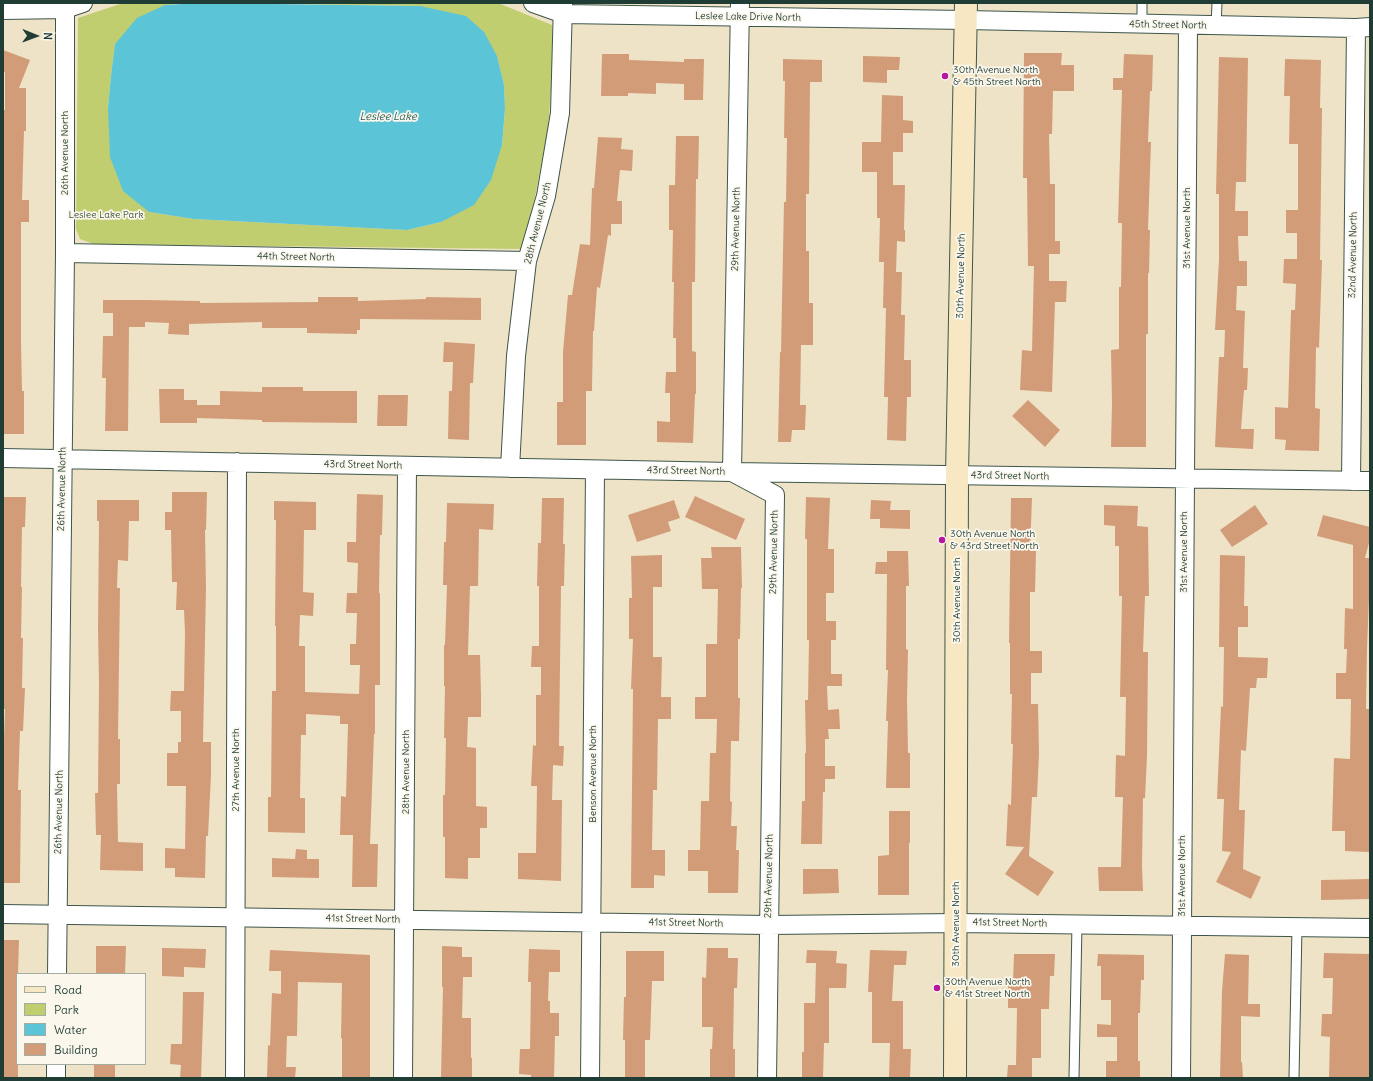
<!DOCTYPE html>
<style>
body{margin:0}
#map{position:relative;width:1373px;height:1081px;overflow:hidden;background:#eee3c6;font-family:Delius,sans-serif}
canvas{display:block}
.frame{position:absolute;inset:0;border:4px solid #1f3d34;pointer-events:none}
.legend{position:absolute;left:16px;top:973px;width:130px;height:92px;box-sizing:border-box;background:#fbf7ec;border:1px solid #a3ada2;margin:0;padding:5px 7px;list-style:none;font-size:12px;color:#1f3d34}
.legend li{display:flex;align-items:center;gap:8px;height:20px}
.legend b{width:20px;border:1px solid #a3ada2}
.north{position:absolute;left:16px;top:16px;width:40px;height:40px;-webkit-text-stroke:3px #fbf7ec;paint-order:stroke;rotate:91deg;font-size:11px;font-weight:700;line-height:16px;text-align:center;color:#1f3d34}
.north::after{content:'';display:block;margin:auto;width:14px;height:18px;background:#1f3d34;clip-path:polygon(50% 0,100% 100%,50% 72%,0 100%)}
</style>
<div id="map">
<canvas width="1373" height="1081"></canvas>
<div class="frame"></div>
<ul class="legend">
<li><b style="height:5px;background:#f7e8c3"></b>Road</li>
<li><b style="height:11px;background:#c0ce70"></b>Park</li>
<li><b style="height:11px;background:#5bc4d7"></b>Water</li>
<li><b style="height:11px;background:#d39c79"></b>Building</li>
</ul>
<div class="north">N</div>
</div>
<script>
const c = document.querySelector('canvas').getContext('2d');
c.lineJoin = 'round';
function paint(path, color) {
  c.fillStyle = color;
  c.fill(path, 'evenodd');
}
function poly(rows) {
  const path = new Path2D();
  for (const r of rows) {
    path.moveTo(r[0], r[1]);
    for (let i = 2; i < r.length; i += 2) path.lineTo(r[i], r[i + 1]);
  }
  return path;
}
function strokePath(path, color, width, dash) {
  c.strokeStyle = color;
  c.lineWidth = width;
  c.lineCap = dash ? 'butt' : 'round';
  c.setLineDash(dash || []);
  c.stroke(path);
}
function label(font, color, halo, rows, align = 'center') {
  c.font = font + ' Delius,sans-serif';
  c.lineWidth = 3.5;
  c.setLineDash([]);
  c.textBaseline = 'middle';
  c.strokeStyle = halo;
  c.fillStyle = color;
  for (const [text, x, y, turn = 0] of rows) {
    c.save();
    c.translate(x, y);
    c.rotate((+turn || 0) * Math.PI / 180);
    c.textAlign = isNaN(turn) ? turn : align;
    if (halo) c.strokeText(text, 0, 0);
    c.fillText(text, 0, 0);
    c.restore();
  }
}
const green = poly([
 [123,3,200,3,165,5,115,44,111,76,108,108,149,212,194,219,407,230,441,222,502,145,505,110,504,85,497,56,420,6,225,3,498,3,552,25,552,76,548,128,535,197,522,249,94,244,80,239,76,229,78,18]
]);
const water = poly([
 [200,3,420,6,466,16,484,32,497,56,504,85,505,109,502,145,491,180,474,205,441,222,407,230,194,219,149,212,123,191,110,157,108,108,111,76,115,44,137,18,165,5]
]);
const building = poly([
 [3,50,30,60,19,88,26,88,26,131,24,131,22,200,29,200,29,222,21,222,21,342,22,391,24,391,24,434,3,434,3,110,5,110,5,72,3,71],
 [1024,53,1062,53,1061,65,1074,65,1074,91,1053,91,1052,134,1049,134,1050,184,1055,184,1055,241,1060,241,1060,254,1049,254,1049,281,1067,281,1066,302,1055,302,1052,392,1020,390,1022,350,1032,351,1034,266,1028,266,1027,178,1023,178],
 [602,54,629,54,629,60,684,62,684,59,704,59,703,100,684,100,684,84,656,83,656,94,628,93,628,96,601,96],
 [1124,54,1153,55,1152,91,1150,91,1148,142,1151,142,1148,230,1150,230,1149,273,1148,273,1148,334,1146,334,1146,447,1111,447,1112,402,1111,350,1119,349,1119,287,1121,287,1122,223,1118,223,1122,90,1113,90,1113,78,1123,78],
 [863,56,900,57,899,70,887,70,887,83,863,82],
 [1219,57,1248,58,1246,182,1236,182,1235,211,1248,211,1248,236,1238,236,1239,261,1247,261,1247,286,1237,286,1236,310,1245,311,1243,368,1248,368,1247,390,1244,390,1241,429,1254,429,1253,449,1215,447,1219,357,1224,357,1225,330,1215,330,1219,260,1219,194,1216,194],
 [783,59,822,60,822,82,810,82,809,194,806,194,806,251,809,251,809,303,813,303,813,345,801,345,800,405,806,405,805,430,792,430,791,442,778,442,780,352,781,352,784,202,786,202,787,138,784,138,785,81,783,81],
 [1285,59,1321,60,1320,108,1322,108,1320,260,1322,260,1319,348,1316,347,1315,408,1320,409,1319,451,1285,450,1286,440,1275,439,1275,407,1288,408,1291,310,1295,310,1296,284,1283,283,1284,259,1297,259,1297,233,1286,233,1286,210,1298,210,1298,144,1289,144,1290,96,1284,96],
 [882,95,903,96,903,120,913,121,913,133,903,133,903,152,893,152,893,185,905,185,904,230,905,230,905,242,897,241,896,272,902,272,901,315,905,315,904,360,911,360,911,397,907,397,906,441,887,440,888,397,884,397,886,308,883,308,884,262,879,262,880,218,877,218,877,172,862,172,862,142,881,142],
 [676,136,699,136,698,179,696,179,695,282,692,282,692,351,696,352,696,394,695,394,693,443,657,442,657,421,670,422,670,393,665,393,666,372,676,372,676,338,673,338,674,282,672,282,673,230,669,230,669,185,675,185],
 [598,137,622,138,621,149,633,150,632,171,620,170,617,201,622,201,622,224,611,224,611,236,608,235,600,288,597,287,594,331,593,331,592,391,586,391,586,445,557,445,557,402,563,402,563,352,568,295,572,295,580,244,590,245,592,188,594,188],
 [318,297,358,297,358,301,426,299,426,297,481,298,481,320,360,319,360,330,357,330,357,334,307,333,307,328,262,328,262,322,189,324,189,335,168,334,169,323,145,322,145,327,129,327,128,431,105,431,106,378,102,378,103,336,113,336,113,313,103,313,103,300,145,300,200,301,200,303,318,302],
 [444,342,475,344,473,383,470,383,469,440,448,439,449,391,452,391,453,362,443,362],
 [262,387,303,387,303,391,357,391,357,423,262,422,262,420,197,418,197,423,160,423,159,389,184,389,184,400,197,400,197,405,220,405,220,391,262,392],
 [378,395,408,395,407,426,377,426],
 [1028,400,1060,430,1045,447,1012,416],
 [172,492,207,492,206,530,205,530,206,588,203,742,211,742,211,775,208,836,206,836,205,878,175,877,175,868,165,868,165,848,185,849,186,786,167,786,167,753,178,753,178,742,181,742,181,711,170,711,171,691,184,691,185,633,184,610,176,610,177,582,172,582,171,530,165,530,165,512,172,512],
 [357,494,383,495,382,535,380,535,379,593,380,593,380,685,375,685,375,734,374,734,370,844,378,844,377,887,352,887,353,835,340,835,341,796,346,797,348,724,340,724,340,716,306,714,306,735,301,735,300,798,305,798,305,833,268,832,268,797,271,797,272,691,276,691,276,626,275,626,276,520,274,520,274,501,316,502,316,530,304,530,303,592,314,593,313,616,300,615,299,646,305,646,305,692,359,694,360,665,350,665,350,644,356,644,357,613,346,613,347,593,357,593,358,563,347,562,347,542,356,542],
 [695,496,745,519,736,540,685,517],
 [3,497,26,497,25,527,22,527,21,587,22,587,21,638,23,638,22,688,25,688,23,731,20,731,18,790,21,790,20,883,3,883,3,741,4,741,5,709,3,709],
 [806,497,830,498,828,549,834,549,834,593,826,593,826,621,836,621,836,640,831,640,831,674,842,674,842,686,827,686,828,710,839,709,840,729,828,729,829,739,825,739,825,766,835,766,835,779,825,779,825,792,823,792,822,844,801,844,802,801,805,801,805,753,806,753,805,700,808,700,809,640,807,640,807,539,805,539],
 [542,498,564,498,563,544,565,544,564,586,561,586,559,746,564,746,563,766,553,765,552,800,562,800,561,881,518,879,518,853,536,853,537,786,531,786,533,745,536,746,536,695,541,695,541,667,531,667,532,646,539,646,539,586,537,586,538,543,541,543],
 [1011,498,1032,498,1030,551,1036,551,1035,592,1030,592,1030,651,1042,651,1042,673,1031,673,1031,704,1038,704,1039,753,1037,797,1032,797,1029,856,1054,872,1038,896,1005,874,1024,847,1006,846,1008,804,1011,805,1013,744,1011,744,1012,694,1010,694,1010,643,1009,643],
 [97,500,139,500,139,521,129,521,128,561,118,560,117,588,120,588,118,739,120,739,120,784,117,784,118,842,143,843,143,871,100,870,101,835,96,835,95,793,98,793,99,683,98,629,99,521,97,521],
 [674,500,680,518,668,522,671,531,637,542,628,515],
 [871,500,891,501,890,510,910,510,910,529,880,528,880,519,870,519],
 [447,503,494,504,493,530,479,529,478,586,470,586,468,655,480,655,481,695,481,717,468,717,467,747,476,748,476,806,487,807,487,828,480,828,480,858,468,858,468,879,445,878,445,837,443,837,443,795,445,795,446,738,444,738,445,686,444,686,444,645,445,645,447,585,443,585,444,542,446,542],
 [1104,505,1138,506,1137,526,1148,527,1149,596,1145,596,1143,652,1148,652,1147,756,1145,798,1143,798,1142,867,1143,891,1099,891,1098,867,1121,867,1123,797,1115,797,1116,755,1125,756,1126,697,1120,697,1122,596,1119,596,1119,546,1115,546,1115,526,1104,525],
 [1255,505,1268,524,1232,547,1220,530],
 [1323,515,1370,527,1370,539,1365,558,1370,558,1370,598,1369,598,1367,649,1366,709,1370,709,1370,852,1345,851,1345,831,1332,831,1334,758,1350,759,1351,699,1336,699,1336,673,1346,673,1347,649,1344,649,1345,608,1353,609,1353,545,1317,536],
 [711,547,741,547,742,588,741,588,740,639,738,639,738,698,740,698,739,741,731,741,730,801,732,802,731,826,737,826,736,850,739,850,738,893,708,893,708,871,688,871,688,850,700,850,701,801,709,801,710,753,716,753,717,719,695,719,695,697,706,697,706,644,717,644,718,589,702,589,701,558,712,558],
 [887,551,908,551,909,586,906,586,906,649,908,650,907,700,908,753,910,753,910,788,886,788,888,721,886,721,888,670,886,670,887,574,875,574,876,562,887,562],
 [662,555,662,587,653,587,653,657,662,657,661,697,671,697,671,719,658,719,657,790,653,790,652,850,665,850,665,876,654,875,654,888,631,888,633,689,631,689,633,639,629,639,629,598,632,598,631,556],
 [1220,555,1245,556,1244,606,1248,606,1248,627,1238,627,1238,657,1268,658,1267,678,1257,678,1256,688,1250,688,1246,751,1241,750,1239,810,1245,810,1243,869,1261,877,1251,899,1216,882,1231,852,1222,851,1224,799,1217,799,1221,706,1223,707,1224,647,1219,647],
 [889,811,910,811,910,843,909,843,909,895,878,895,878,856,889,855],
 [296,849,307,850,307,859,319,859,319,878,272,877,272,858,295,859],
 [803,869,838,869,839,893,803,894],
 [1369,879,1370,899,1321,900,1321,880],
 [3,940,19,940,18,974,17,974,18,1078,3,1078],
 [96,946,126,946,125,974,96,974],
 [442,946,462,947,462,957,472,957,472,977,463,977,462,1018,471,1018,471,1058,472,1058,472,1078,441,1078,443,987,442,987],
 [162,948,206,949,205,968,184,967,184,977,162,976],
 [707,948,728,948,728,958,738,958,737,988,734,988,733,1049,735,1049,735,1078,710,1078,710,1049,712,1049,713,1027,702,1027,702,977,706,978],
 [529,949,560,950,560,972,549,972,548,1001,550,1001,550,1013,559,1013,559,1036,555,1036,554,1078,531,1078,531,1075,519,1074,520,1049,530,1049,531,982,528,982],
 [270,950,370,955,370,1078,342,1078,342,1038,341,1038,342,983,298,982,297,1036,287,1036,286,1067,296,1067,295,1078,267,1078,268,1045,270,1046,272,993,281,994,281,971,269,971],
 [807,950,837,951,836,963,847,964,846,988,829,988,829,1043,824,1043,823,1078,802,1078,802,1052,804,1052,804,1003,815,1003,816,963,806,963],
 [870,950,907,951,906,965,894,965,892,1001,903,1001,903,1049,911,1049,910,1078,889,1078,890,1043,872,1043,872,992,868,992],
 [626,951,664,951,664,981,652,981,650,1040,645,1040,645,1078,625,1078,625,1040,623,1040,624,997,626,997],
 [1324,953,1370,954,1370,1078,1329,1078,1330,1037,1321,1036,1322,1014,1332,1014,1333,978,1323,978],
 [1014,954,1055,954,1054,976,1050,976,1049,1009,1041,1009,1041,1058,1032,1058,1032,1078,1007,1078,1008,1065,1016,1065,1017,1008,1008,1008,1008,983,1013,983],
 [1098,954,1144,955,1144,980,1141,980,1140,1013,1138,1013,1138,1061,1140,1061,1140,1078,1106,1078,1106,1061,1117,1061,1117,1037,1097,1037,1097,1024,1111,1025,1111,1000,1101,1000,1101,966,1097,966],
 [1225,954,1249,955,1248,1004,1260,1004,1260,1017,1241,1016,1241,1062,1242,1062,1243,1078,1220,1078,1222,991],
 [183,992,204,992,201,1078,180,1078,181,1065,170,1064,171,1044,182,1044],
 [94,1064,115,1064,115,1078,94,1078]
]);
const lane = poly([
 [1142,24,1142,3],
 [1216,26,1217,3],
 [1074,1078,1077,924],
 [1294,1078,1297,927]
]);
const street = poly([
 [533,3,564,14,966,20,1356,28,1370,27],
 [740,3,732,472,775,495,767,1078],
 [3,10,65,9,83,3],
 [65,253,527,261],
 [3,458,732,472,1370,481],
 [510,468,516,356,527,261,546,196,560,113,563,3],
 [1351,481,1356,28],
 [3,914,768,925,956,923,1370,928],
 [57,974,65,253,65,3],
 [56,1078,56,1064],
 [235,1078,237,462],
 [403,1078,407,466],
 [590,1078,595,470],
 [1181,1078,1188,25]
]);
const secondary = poly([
 [955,1078,957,475,966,3]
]);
const markers = [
 [945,76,4,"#b5179e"],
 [942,540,4,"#b5179e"],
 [937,988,4,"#b5179e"]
];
const streetNames = [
 ["Leslee Lake Drive North",748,17,1],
 ["45th Street North",1168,25,1],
 ["26th Avenue North",65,153,-90],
 ["28th Avenue North",538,223,-76],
 ["31st Avenue North",1187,228,-90],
 ["29th Avenue North",736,229,-89],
 ["32nd Avenue North",1353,255,-89],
 ["44th Street North",296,257,1],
 ["30th Avenue North",961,276,-89],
 ["43rd Street North",363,465,1],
 ["43rd Street North",686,471,1],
 ["43rd Street North",1010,476,1],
 ["26th Avenue North",62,489,-89],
 ["29th Avenue North",774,552,-89],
 ["31st Avenue North",1184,552,-90],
 ["30th Avenue North",957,600,-90],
 ["27th Avenue North",236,770,-90],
 ["28th Avenue North",406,772,-90],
 ["Benson Avenue North",593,774,-90],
 ["26th Avenue North",59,812,-89],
 ["29th Avenue North",769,876,-89],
 ["31st Avenue North",1182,876,-90],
 ["41st Street North",363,919,1],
 ["41st Street North",686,923,1],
 ["41st Street North",1010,923,1],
 ["30th Avenue North",956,924,-90]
];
const poiNames = [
 ["30th Avenue North",953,70],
 ["& 45th Street North",953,82],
 ["30th Avenue North",950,534],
 ["& 43rd Street North",950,546],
 ["30th Avenue North",945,982],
 ["& 41st Street North",945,994]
];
const parkNames = [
 ["Leslee Lake Park",106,215]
];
const waterNames = [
 ["Leslee Lake",388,117]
];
paint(green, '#c0ce70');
paint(water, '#5bc4d7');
paint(building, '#d39c79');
strokePath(lane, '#3e564a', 11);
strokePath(street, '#3e564a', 20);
strokePath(secondary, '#3e564a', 24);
strokePath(lane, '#fff', 9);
strokePath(street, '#fff', 18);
strokePath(secondary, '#f7e8c3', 22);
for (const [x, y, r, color] of markers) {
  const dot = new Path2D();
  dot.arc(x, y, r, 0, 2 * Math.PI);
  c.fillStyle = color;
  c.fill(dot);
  strokePath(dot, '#fbf7ec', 1.5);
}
label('10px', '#1f3d34', '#fbf7ec', streetNames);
label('10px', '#1f3d34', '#fbf7ec', poiNames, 'left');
label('10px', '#3f5a40', '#fbf7ec', parkNames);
label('italic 11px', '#2e5f5d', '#fbf7ec', waterNames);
</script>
